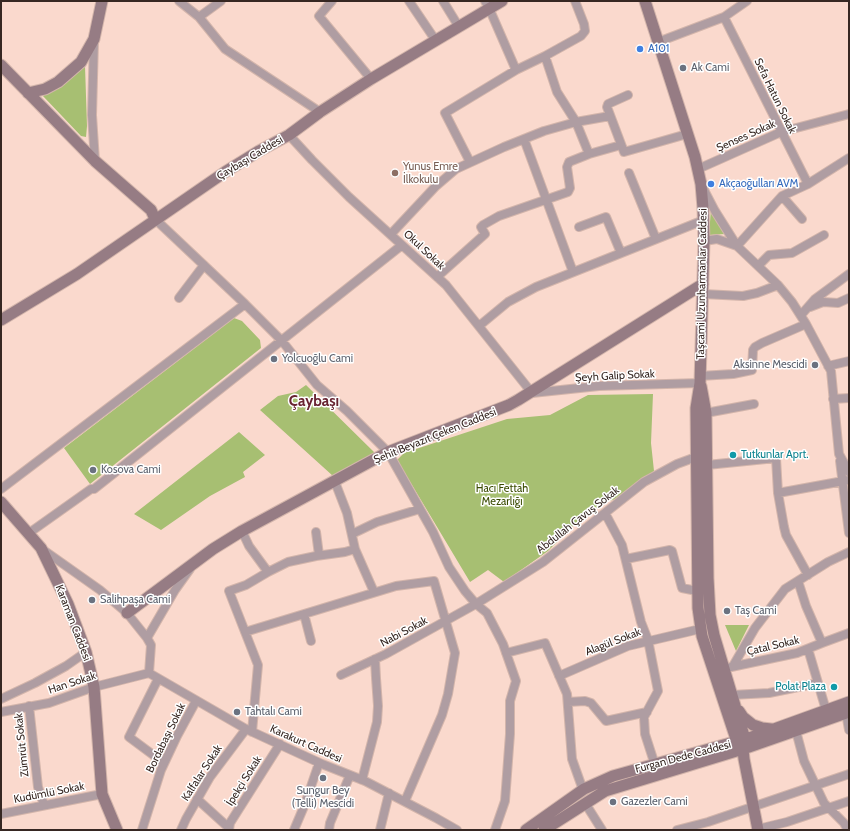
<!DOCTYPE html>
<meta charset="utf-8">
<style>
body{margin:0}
#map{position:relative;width:850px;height:831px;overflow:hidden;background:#fad9cd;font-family:Cabin,sans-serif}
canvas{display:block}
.frame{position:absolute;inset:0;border:2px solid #362722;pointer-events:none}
</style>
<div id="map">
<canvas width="850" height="831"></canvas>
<div class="frame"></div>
</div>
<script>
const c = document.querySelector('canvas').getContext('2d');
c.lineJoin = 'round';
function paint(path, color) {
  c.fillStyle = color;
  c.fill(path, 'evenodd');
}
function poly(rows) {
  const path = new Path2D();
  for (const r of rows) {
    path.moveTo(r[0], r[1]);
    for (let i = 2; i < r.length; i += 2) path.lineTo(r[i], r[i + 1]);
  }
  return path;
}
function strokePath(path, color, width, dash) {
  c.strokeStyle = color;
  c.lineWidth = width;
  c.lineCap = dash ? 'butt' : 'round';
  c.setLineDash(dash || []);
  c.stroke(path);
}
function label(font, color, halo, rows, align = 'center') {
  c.font = font + ' Cabin,sans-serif';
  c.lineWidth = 3;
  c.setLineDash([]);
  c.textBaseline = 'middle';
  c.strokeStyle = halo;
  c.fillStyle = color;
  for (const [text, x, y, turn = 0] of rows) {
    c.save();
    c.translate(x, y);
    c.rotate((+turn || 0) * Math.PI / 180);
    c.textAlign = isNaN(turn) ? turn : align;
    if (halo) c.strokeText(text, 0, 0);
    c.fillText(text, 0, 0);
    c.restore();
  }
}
const green = poly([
 [81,65,85,66,87,126,86,137,81,136,42,95],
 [711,209,725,234,709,235],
 [234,318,242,321,260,340,261,348,90,484,64,448],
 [306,385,375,453,366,462,333,476,260,410,278,396,296,392],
 [653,394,651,443,654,471,638,485,613,500,606,501,580,519,548,551,504,582,488,570,470,582,397,460,404,453,507,419,550,415,588,395],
 [239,432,265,455,243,472,245,477,210,496,161,530,134,514],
 [725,625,749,625,736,651]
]);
const street = poly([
 [179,1,199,17,225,49,320,112],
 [332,1,319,16,371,79],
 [409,1,436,41],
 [443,1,459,27],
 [485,1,489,8,516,70],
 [199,17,221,1],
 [724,17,808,184],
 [94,40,92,115,95,161],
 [658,42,724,17,747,1],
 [545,56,557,92,576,122,589,154,621,145],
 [628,95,608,104,607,107,624,152,687,134],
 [289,135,312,160,349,197,446,285,532,393,599,386,700,383],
 [524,139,573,272],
 [470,162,445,113,516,70,545,56,581,36,585,31,584,24,575,1],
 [698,169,781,132,849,114],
 [629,173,656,239],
 [703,188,715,211,737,246,778,285,792,302,806,324,831,371,839,454,849,472],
 [782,196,802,219],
 [155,219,245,304,282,341,317,385,347,411,388,452,433,532,449,567,465,591,476,604,487,613,503,644,516,681,510,701,510,734,505,801,495,830],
 [579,227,606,217,621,253],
 [391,234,435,187,456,169,504,147,544,131,576,122,610,116],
 [704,241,717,239,737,246,782,196,808,184,849,158],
 [758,266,769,255,792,253,824,235],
 [437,277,485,234,481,227,483,225,499,216,568,192,570,188,567,167,569,162,589,154],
 [703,294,743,296,757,293,778,285],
 [179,298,204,265],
 [810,307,823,302,838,303,849,298],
 [801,315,815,299,849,274],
 [479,326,508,302,536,287,704,220],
 [828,366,849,361],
 [700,376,733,374,752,370,753,350,755,347,762,343,806,324],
 [833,399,849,398],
 [706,413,754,404],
 [840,461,849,533],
 [707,465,776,458,778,493,784,527,786,535,808,575],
 [335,482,347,513,355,549],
 [1,489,245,304],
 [778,493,849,480],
 [605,513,622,545,641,622,648,640,658,691,644,717,645,734,655,765],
 [242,531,249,546,268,572,288,562,316,556,345,552,355,549,374,592],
 [316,532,319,555],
 [29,533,91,489,94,489,402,245],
 [352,534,377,522,420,509],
 [42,549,100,590,127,613,147,638,151,645,149,673],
 [626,559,670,550,672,551,682,588,697,591],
 [798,581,806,606,822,643],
 [304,614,311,641],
 [245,632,396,586,434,581,455,653,448,694,442,715,405,801],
 [147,638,175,590,190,569],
 [808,649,826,710],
 [506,653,545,643,567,694,572,759,583,790],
 [733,666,755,628,785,589,828,562,849,552],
 [731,667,797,653,822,643,849,633],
 [149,673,246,729,322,764,365,781,436,818,457,830],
 [341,675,386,654,476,604,543,562,644,482,677,464,696,457],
 [559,676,628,646,700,629],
 [158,679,129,737,164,763],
 [732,695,769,693,818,683],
 [1,699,35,683,66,666,86,652],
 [568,702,585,701,591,703,606,721,647,712],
 [29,706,38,787,44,805],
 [1,712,49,703,94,687,149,673],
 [846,713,849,730],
 [796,731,804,761,824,803,844,823,848,830],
 [252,732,258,665,229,591,246,585,268,572],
 [362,780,377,722,378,706,376,678,375,659],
 [197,799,229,828],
 [585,803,602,830],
 [1,814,102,794],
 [758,829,787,822,849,801],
 [142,830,161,770,177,736,196,701],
 [181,830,186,819,210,777,246,729],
 [229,830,230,823,280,744],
 [294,830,305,804,319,763],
 [329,830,330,823,350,775],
 [380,830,389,793],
 [677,830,708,822,849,774]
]);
const secondary = poly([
 [645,1,695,157,701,184,703,208,704,241,700,383,696,408,698,608,702,636,737,742,743,749],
 [1,65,95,161,151,210,155,219],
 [28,93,45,89,58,82,81,62,94,39,102,1],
 [1,320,77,274,225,172,259,151,289,135,320,112,371,79,502,1],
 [701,386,706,413,708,578,710,615,714,635,745,739,743,749,744,759,758,830],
 [1,502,41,548,68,604,86,652,94,687,102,794,117,830],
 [127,613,213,549,242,531,388,452,509,405,518,400,703,284],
 [739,711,743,717,753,725,762,728,771,729],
 [526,830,584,789,613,776,752,737,849,702],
 [544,830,605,791,743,749,849,712]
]);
const markers = [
 [640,49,4,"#3f7fe0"],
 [683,68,4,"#6b7280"],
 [395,173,4,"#8d6e63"],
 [711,184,4,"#3f7fe0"],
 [274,359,4,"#6b7280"],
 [815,365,4,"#6b7280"],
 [733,455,4,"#0f9aa8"],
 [93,470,4,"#6b7280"],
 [92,600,4,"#6b7280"],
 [727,611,4,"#6b7280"],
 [834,687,4,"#0f9aa8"],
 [237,712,4,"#6b7280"],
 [323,778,4,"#6b7280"],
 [613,802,4,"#6b7280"]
];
const shopNames = [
 ["A101",648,49],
 ["Akçaoğulları AVM",719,184]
];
const worshipNames = [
 ["Ak Cami",691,68],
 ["Yolcuoğlu Cami",282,359],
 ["Aksinne Mescidi",807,365,"right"],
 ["Kosova Cami",101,470],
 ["Salihpaşa Cami",100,600],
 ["Taş Cami",735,611],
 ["Tahtalı Cami",245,712],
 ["Sungur Bey",323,791,"center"],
 ["(Telli) Mescidi",323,804,"center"],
 ["Gazezler Cami",621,802]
];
const streetNames = [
 ["Sefa Hatun Sokak",775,96,64],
 ["Şenses Sokak",746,136,-24],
 ["Çaybaşı Caddesi",250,158,-31],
 ["Okul Sokak",424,250,43],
 ["Taşcami Uzunharmanlar Caddesi",702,284,-89],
 ["Şeyh Galip Sokak",615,376,-3],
 ["Şehit Beyazıt Çeken Caddesi",435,436,-22],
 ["Abdullah Çavuş Sokak",578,520,-38],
 ["Karaman Caddesi",73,623,69],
 ["Nabi Sokak",404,632,-28],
 ["Alagül Sokak",613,642,-21],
 ["Çatal Sokak",773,646,-13],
 ["Han Sokak",72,683,-18],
 ["Bordabaşı Sokak",166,738,-64],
 ["Karakurt Caddesi",306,744,24],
 ["Zümrüt Sokak",22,745,-96],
 ["Furgan Dede Caddesi",683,757,-15],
 ["Kalfalar Sokak",202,773,-57],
 ["İpekçi Sokak",244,781,-58],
 ["Kudümlü Sokak",49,793,-11]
];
const educationNames = [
 ["Yunus Emre",403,167],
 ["İlkokulu",403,180]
];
const cultureNames = [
 ["Tutkunlar Aprt.",741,455],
 ["Polat Plaza",826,687,"right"]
];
const parkNames = [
 ["Hacı Fettah",502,489],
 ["Mezarlığı",502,502]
];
const districtNames = [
 ["Çaybaşı",314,402]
];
paint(green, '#a7bf72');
strokePath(street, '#d3b5ab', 10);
strokePath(secondary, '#d3b5ab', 13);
strokePath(street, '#af9da2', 8);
strokePath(secondary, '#967c84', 11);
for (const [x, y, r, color] of markers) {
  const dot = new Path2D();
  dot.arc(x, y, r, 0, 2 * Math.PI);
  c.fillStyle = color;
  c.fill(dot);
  strokePath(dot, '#fff', 1.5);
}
label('11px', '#366cbe', '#fff', shopNames, 'left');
label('11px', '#5b616d', '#fff', worshipNames, 'left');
label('11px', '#362722', '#fff', streetNames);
label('11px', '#785e54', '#fff', educationNames, 'left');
label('11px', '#0d838f', '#fff', cultureNames, 'left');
label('11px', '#3b4c03', '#fff', parkNames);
label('bold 15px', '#682331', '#fff', districtNames);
</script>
